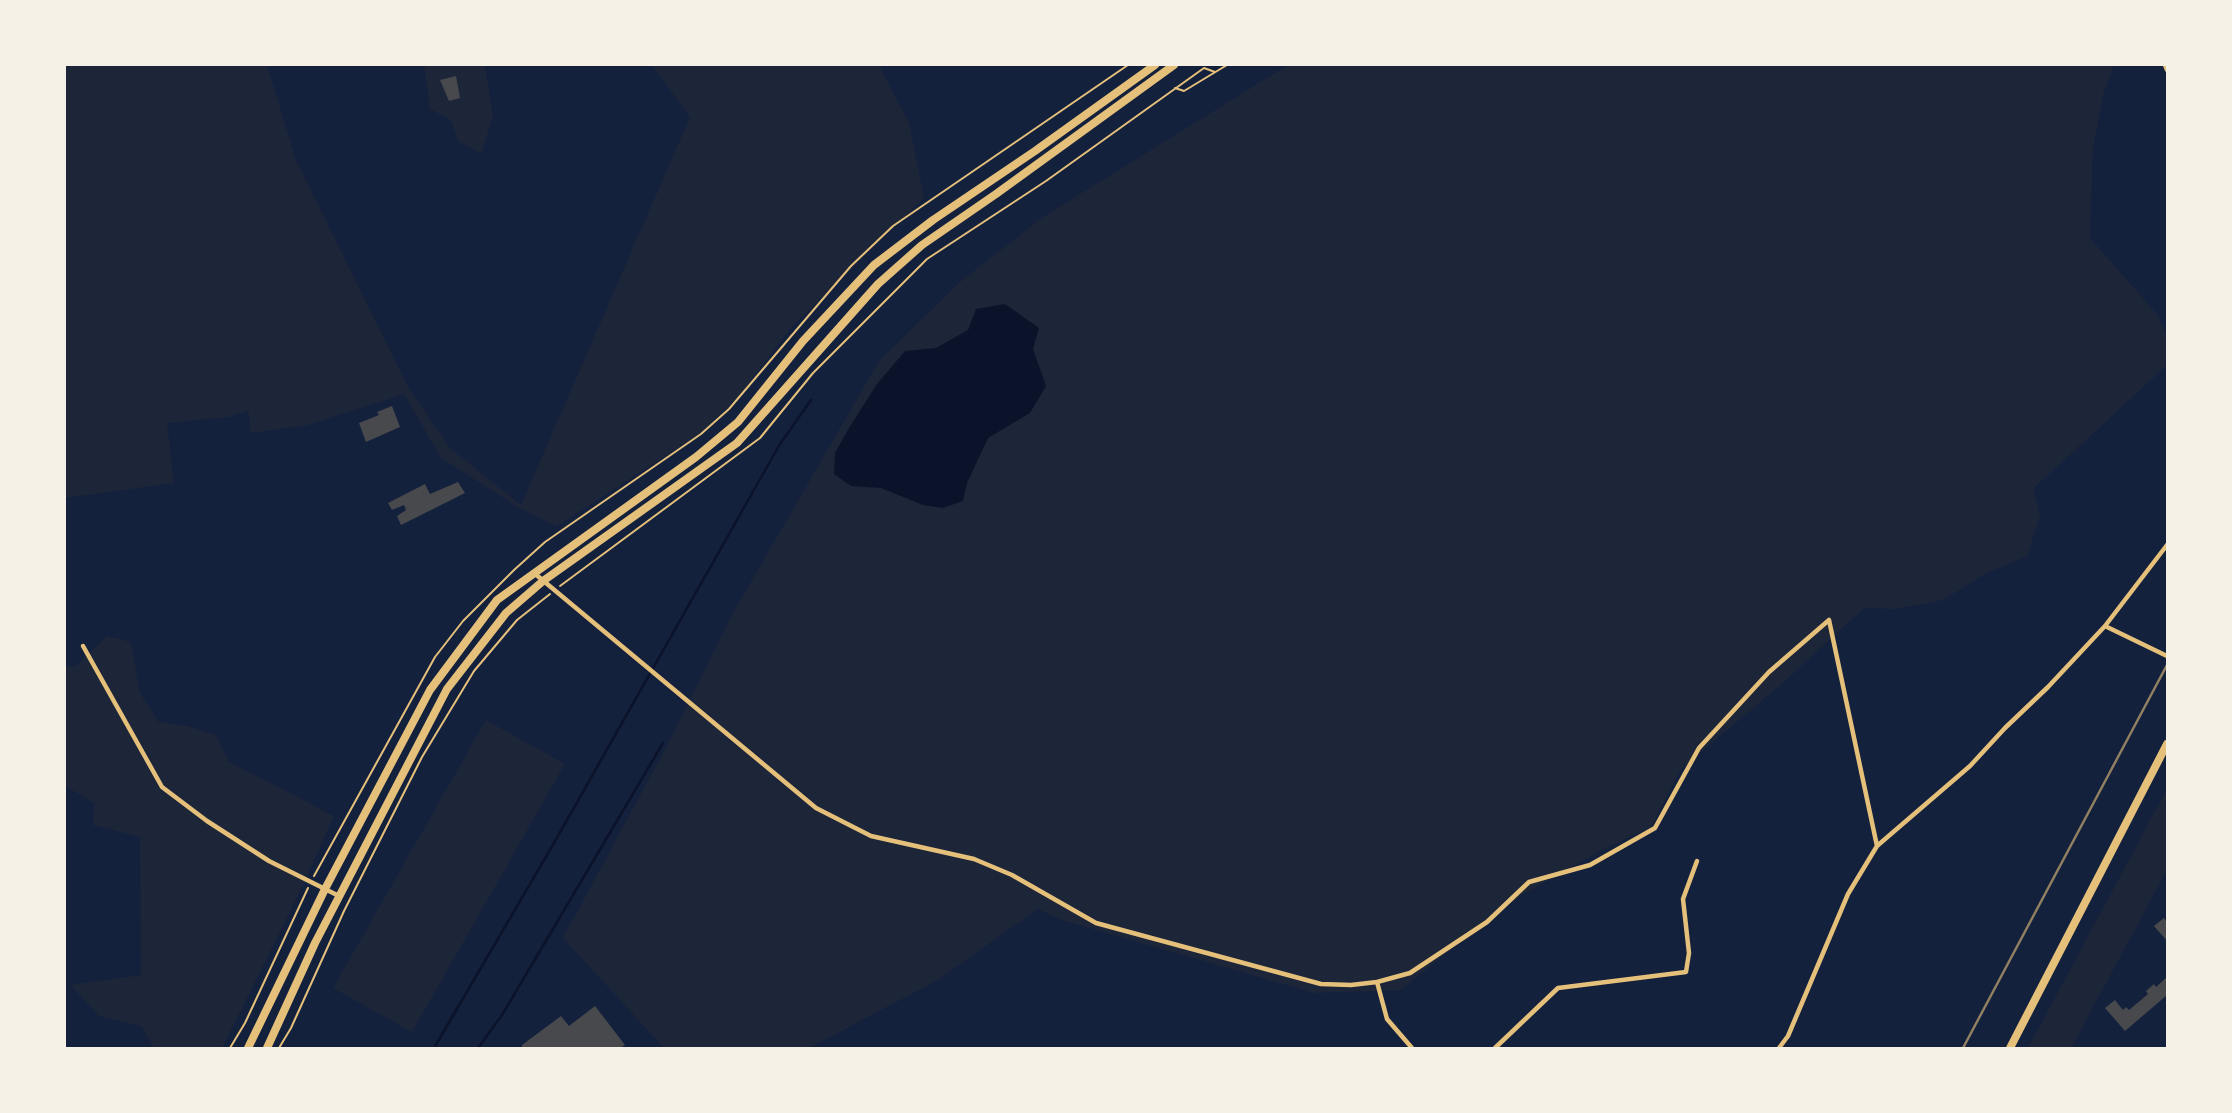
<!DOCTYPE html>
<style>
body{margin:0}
#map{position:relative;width:2232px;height:1113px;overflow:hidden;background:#14213d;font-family:Arial,sans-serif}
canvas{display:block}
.frame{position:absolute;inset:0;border:66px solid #f6f1e7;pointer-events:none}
</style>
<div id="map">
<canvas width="2232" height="1113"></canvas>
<div class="frame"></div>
</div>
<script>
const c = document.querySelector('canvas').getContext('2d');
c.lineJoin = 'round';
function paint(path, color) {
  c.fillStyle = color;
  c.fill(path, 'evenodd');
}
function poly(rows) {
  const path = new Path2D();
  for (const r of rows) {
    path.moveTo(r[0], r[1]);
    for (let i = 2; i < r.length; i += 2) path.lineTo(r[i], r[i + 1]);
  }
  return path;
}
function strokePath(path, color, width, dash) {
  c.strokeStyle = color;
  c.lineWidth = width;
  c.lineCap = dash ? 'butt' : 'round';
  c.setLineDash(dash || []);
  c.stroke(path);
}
const green = poly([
 [65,65,267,65,296,161,409,388,450,448,521,505,690,117,652,65,879,65,909,123,924,198,791,328,739,396,701,433,557,526,521,509,441,458,404,394,308,425,251,433,248,410,229,417,167,423,174,483,65,498],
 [424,65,485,65,493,116,481,154,458,141,451,120,430,109],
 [1288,65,2114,65,2103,95,2093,149,2090,238,2157,314,2167,336,2167,365,2033,489,2040,516,2027,556,1985,574,1943,600,1897,609,1864,608,1784,682,1681,769,1651,827,1600,851,1522,895,1482,924,1401,990,1314,993,1062,920,1038,909,936,981,809,1048,664,1048,563,938,671,738,730,618,879,361,960,282,1043,217],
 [107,636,131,642,140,693,159,722,187,726,216,735,228,761,334,816,298,896,222,1048,154,1048,141,1026,99,1016,70,985,141,975,140,837,93,825,94,803,65,786,65,666,76,666],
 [486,720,565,764,412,1032,333,988],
 [2167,789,2167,870,2071,1048,2028,1048]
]);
const water = poly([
 [1005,304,1039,328,1033,349,1046,386,1030,413,988,438,967,483,963,501,943,508,923,505,881,488,851,486,834,474,835,453,849,428,877,384,905,351,936,348,968,330,976,309]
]);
const stream = poly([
 [434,1048,554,843,780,444,811,400],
 [478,1048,502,1015,663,743]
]);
const building = poly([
 [456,76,460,98,449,101,440,80],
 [392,406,400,427,366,442,359,423,379,415,377,412],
 [458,482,465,493,401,525,397,516,406,510,404,505,392,510,388,503,425,484,430,494],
 [2164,918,2167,922,2167,941,2154,926],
 [2167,977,2167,995,2125,1031,2105,1008,2115,1000,2123,1010,2126,1007,2129,1010,2148,994,2146,991,2154,984,2156,987],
 [595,1006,625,1045,620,1048,522,1048,522,1045,561,1016,569,1026]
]);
const path = poly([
 [1175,88,1184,91,1227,65],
 [560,586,760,438,813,373,927,259,1046,181,1204,68,1215,72],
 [314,876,435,657,463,621,514,570,545,542,701,434,729,409,851,266,893,226,1128,65],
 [230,1048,245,1023,308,888],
 [279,1048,291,1028,344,911,422,757,474,671,517,620,550,594]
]);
const minor = poly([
 [2165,65,2167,70],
 [534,573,816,808,871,836,974,859,1012,875,1096,923,1321,984,1351,985,1377,982,1410,973,1487,922,1529,882,1590,865,1655,828,1699,748,1769,672,1829,620,1877,846],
 [2105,626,2167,656],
 [83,646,162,787,207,821,269,861,339,896],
 [1377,982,1387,1019,1412,1048],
 [1495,1048,1558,988,1686,972,1689,953,1683,899,1697,861],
 [1779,1048,1788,1036,1848,894,1877,846,1970,766,2005,728,2048,687,2105,626,2167,545]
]);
const primary = poly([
 [248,1048,325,889,430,690,497,600,696,457,738,422,803,341,874,265,933,220,1035,151,1155,65],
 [267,1048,315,943,447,689,506,613,543,581,737,443,878,284,922,245,996,194,1174,65],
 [2010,1048,2167,744]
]);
const rail = poly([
 [1963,1048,2167,665]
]);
paint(green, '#1d2539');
paint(water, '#0b132b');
strokePath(stream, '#0b132b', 2.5);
paint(building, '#48494c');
strokePath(path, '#e5c07b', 2);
strokePath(minor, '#e5c07b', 4.5);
strokePath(primary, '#e5c07b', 8);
strokePath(rail, '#918062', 2.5);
</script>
